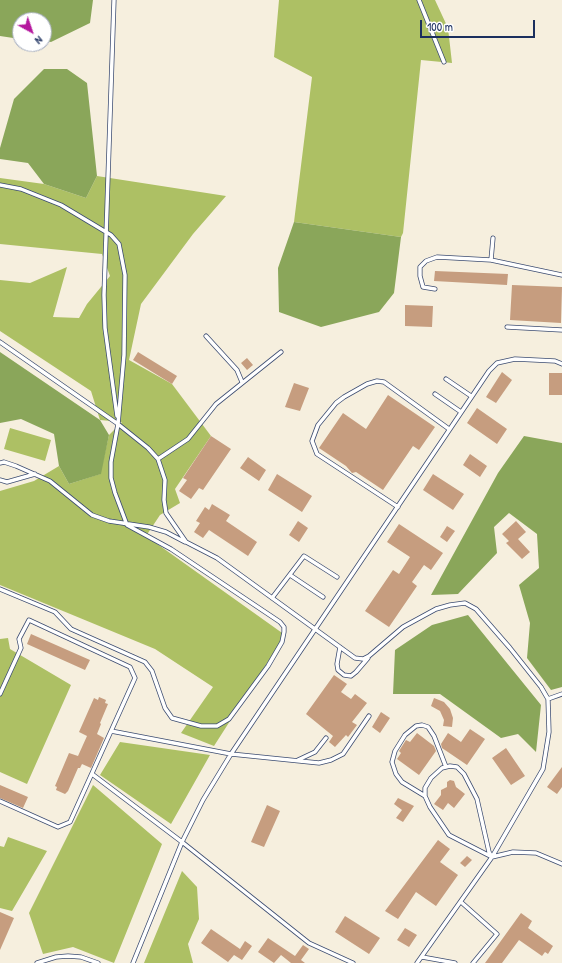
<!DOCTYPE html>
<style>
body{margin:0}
#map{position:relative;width:562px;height:963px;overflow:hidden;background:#f6efde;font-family:"Patrick Hand",sans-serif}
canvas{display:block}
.north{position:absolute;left:12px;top:12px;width:40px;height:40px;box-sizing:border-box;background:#fff;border:1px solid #a4acbf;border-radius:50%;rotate:140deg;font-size:11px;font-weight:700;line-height:16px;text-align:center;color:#1b2f5e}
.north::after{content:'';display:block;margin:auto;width:14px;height:18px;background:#b5179e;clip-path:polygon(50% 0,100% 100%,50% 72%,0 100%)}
.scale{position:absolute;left:420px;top:20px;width:115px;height:18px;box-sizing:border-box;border:2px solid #1b2f5e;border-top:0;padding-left:5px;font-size:12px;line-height:14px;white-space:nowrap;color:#1b2f5e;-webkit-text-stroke:3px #fff;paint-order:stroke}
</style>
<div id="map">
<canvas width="562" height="963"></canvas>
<div class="north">N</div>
<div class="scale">100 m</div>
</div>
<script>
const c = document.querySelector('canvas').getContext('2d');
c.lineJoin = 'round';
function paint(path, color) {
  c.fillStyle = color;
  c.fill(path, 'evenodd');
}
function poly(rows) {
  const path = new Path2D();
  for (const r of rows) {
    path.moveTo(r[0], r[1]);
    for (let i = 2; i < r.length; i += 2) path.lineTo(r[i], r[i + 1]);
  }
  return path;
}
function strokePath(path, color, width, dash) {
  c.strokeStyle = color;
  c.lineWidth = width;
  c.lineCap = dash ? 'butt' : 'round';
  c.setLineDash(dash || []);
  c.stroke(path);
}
const green = poly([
 [279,0,435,0,448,28,452,63,421,60,403,233,401,237,294,222,312,77,274,57],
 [97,176,226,196,193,234,141,304,129,360,172,384,211,436,175,489,180,503,160,515,146,536,285,635,214,746,181,733,213,687,155,649,0,585,0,491,34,481,59,466,69,484,100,474,109,435,122,422,100,420,91,391,0,331,0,280,30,283,67,267,53,317,79,318,87,304,110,276,102,254,0,244,0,178,44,184,86,198],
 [10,428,51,440,45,461,4,449],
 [8,638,10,649,71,685,27,784,0,772,0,639],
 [120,742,210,755,171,824,100,775],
 [93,785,162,844,114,963,73,947,43,954,29,913],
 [8,837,47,851,12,911,0,908,0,846,4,847],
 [182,871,197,887,199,919,188,944,193,963,144,963]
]);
const forest = poly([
 [0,0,93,0,90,23,51,42,44,41,44,20,20,20,20,39,0,36],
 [44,69,67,69,87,83,97,176,86,198,44,184,28,163,0,159,0,148,14,99],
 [294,222,401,237,394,293,379,312,321,327,279,312,278,268],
 [0,352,100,420,109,435,101,474,69,484,59,466,54,434,21,419,0,423],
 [524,436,562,443,562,687,551,690,527,658,530,623,519,585,539,568,537,534,509,513,494,527,497,553,458,594,431,595,498,473],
 [468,615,541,705,536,752,518,734,501,738,440,694,393,694,395,650,432,625]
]);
const building = poly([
 [435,271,508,274,507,285,434,281],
 [512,285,562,287,561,323,510,320],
 [405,305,433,306,432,327,405,326],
 [138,352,177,376,172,384,133,360],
 [247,358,253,365,247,370,241,363],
 [502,372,512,380,496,403,486,397],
 [549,373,562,373,562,395,549,395],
 [294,383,309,388,300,411,285,407],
 [388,395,435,427,419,450,413,446,383,490,356,472,352,473,346,466,319,448,343,413,366,429],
 [477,408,507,429,497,444,467,423],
 [211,436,231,449,203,490,199,488,191,499,179,491,187,480,183,478],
 [470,454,487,466,480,477,463,465],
 [248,457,266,470,259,481,240,468],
 [277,474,312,496,302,512,268,490],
 [433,474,464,494,453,510,423,490],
 [212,504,230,515,226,521,257,542,248,556,209,530,203,538,194,532,200,523,196,521,205,507,209,510],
 [298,521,308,528,299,542,289,535],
 [516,521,526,532,518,539,530,552,522,559,506,543,509,541,502,534],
 [399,524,443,553,431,570,424,565,412,582,417,586,389,627,365,611,393,570,399,574,410,557,387,542],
 [447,526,455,531,447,542,440,537],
 [31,634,90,660,85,670,27,644],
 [334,675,347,684,341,692,351,699,355,694,367,703,352,722,357,725,348,737,346,735,335,747,329,742,333,736,306,714],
 [99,697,106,700,105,703,108,704,100,723,101,724,97,734,104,738,91,768,82,764,80,768,78,768,68,791,65,794,56,790,57,787,55,786,69,753,78,756,87,736,79,732,94,698,98,700],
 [434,698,444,702,450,709,453,718,452,727,443,726,444,720,440,711,431,706],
 [381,712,390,718,380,733,372,727],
 [470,729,485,739,467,765,442,748,441,744,448,733,461,742],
 [417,733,434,746,436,751,419,775,397,759,401,753,399,751,406,740,410,742],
 [506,748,525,776,511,785,492,758],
 [562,767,562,787,557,794,547,787],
 [450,780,454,781,456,787,465,794,454,808,448,803,443,810,434,804,441,795,441,790,447,787,447,782],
 [0,785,28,797,23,808,0,798],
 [398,798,414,806,403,822,396,818,402,810,394,804],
 [267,805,280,811,264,847,251,842],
 [438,840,450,849,440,862,458,875,436,906,416,892,398,919,385,911],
 [467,856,472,860,465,867,460,863],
 [0,912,14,918,0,950],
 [521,913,532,921,528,928,553,946,548,954,545,952,542,956,519,940,502,963,485,963],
 [345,916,380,938,369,954,335,932],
 [405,928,417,935,409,947,397,940],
 [211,929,240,949,245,941,252,946,242,960,234,955,228,962,201,943],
 [268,938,295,956,303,945,309,949,301,960,305,963,291,963,281,955,274,963,258,952]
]);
const lane = poly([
 [114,0,104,295,105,328,117,416],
 [419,0,444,62],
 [0,185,21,189,61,205,111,235,119,244,125,275,124,355,118,424,111,462,111,478,115,493,127,525,171,549,280,622,284,627,284,632,282,642,268,666,229,719,217,726,201,726,172,718,165,708,152,671,145,662,71,629,55,612,0,589],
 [491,260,493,238],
 [435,289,423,287,420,276,420,267,426,261,437,257,491,260,562,275],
 [507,327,562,330],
 [206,336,237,370,242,382],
 [0,342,118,424,148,448,158,459,165,480,164,500,166,513,186,542,217,558,355,658,363,659,369,656,403,627,436,609,450,605,465,603,476,609,510,648,541,687,548,699,549,732,543,769,492,857,489,852,477,799,464,774,457,767,450,766,442,768,431,778,425,788,425,796,430,807,449,835,492,857],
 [446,379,471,396],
 [435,394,461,412],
 [158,459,188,439,216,404,281,352],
 [0,463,4,462,16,466,50,481,92,515,109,521,149,527,166,532,185,542],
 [0,480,7,482,35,474],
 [398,507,317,454,312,441,318,425,336,403,344,397,367,384,377,381,384,382,449,429],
 [290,575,323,597],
 [272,598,304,556,337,577],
 [340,647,337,664,338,670,344,675,351,676,356,672,368,658],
 [0,694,21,648,19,639,29,620,130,667,135,678,70,822,58,827,0,801],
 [548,699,562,694],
 [111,731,231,754,319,763,331,760,343,754,369,716],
 [298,760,315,752,326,738],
 [92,774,182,842,309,943,353,963],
 [425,796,402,782,396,774,392,762,395,751,405,735,416,726,422,725,428,727,434,736,446,767],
 [461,902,497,934,473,963],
 [422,957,455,963],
 [37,963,56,957,68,956,81,957,98,963],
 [133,963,182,842,203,800,231,754,489,371,497,363,515,359,555,361,562,364],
 [417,963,492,857,513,852,536,853,562,864]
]);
paint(green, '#adc064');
paint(forest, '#8aa65a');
paint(building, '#c69d7f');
strokePath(lane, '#3c4c71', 5);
strokePath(lane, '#fff', 3.5);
</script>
